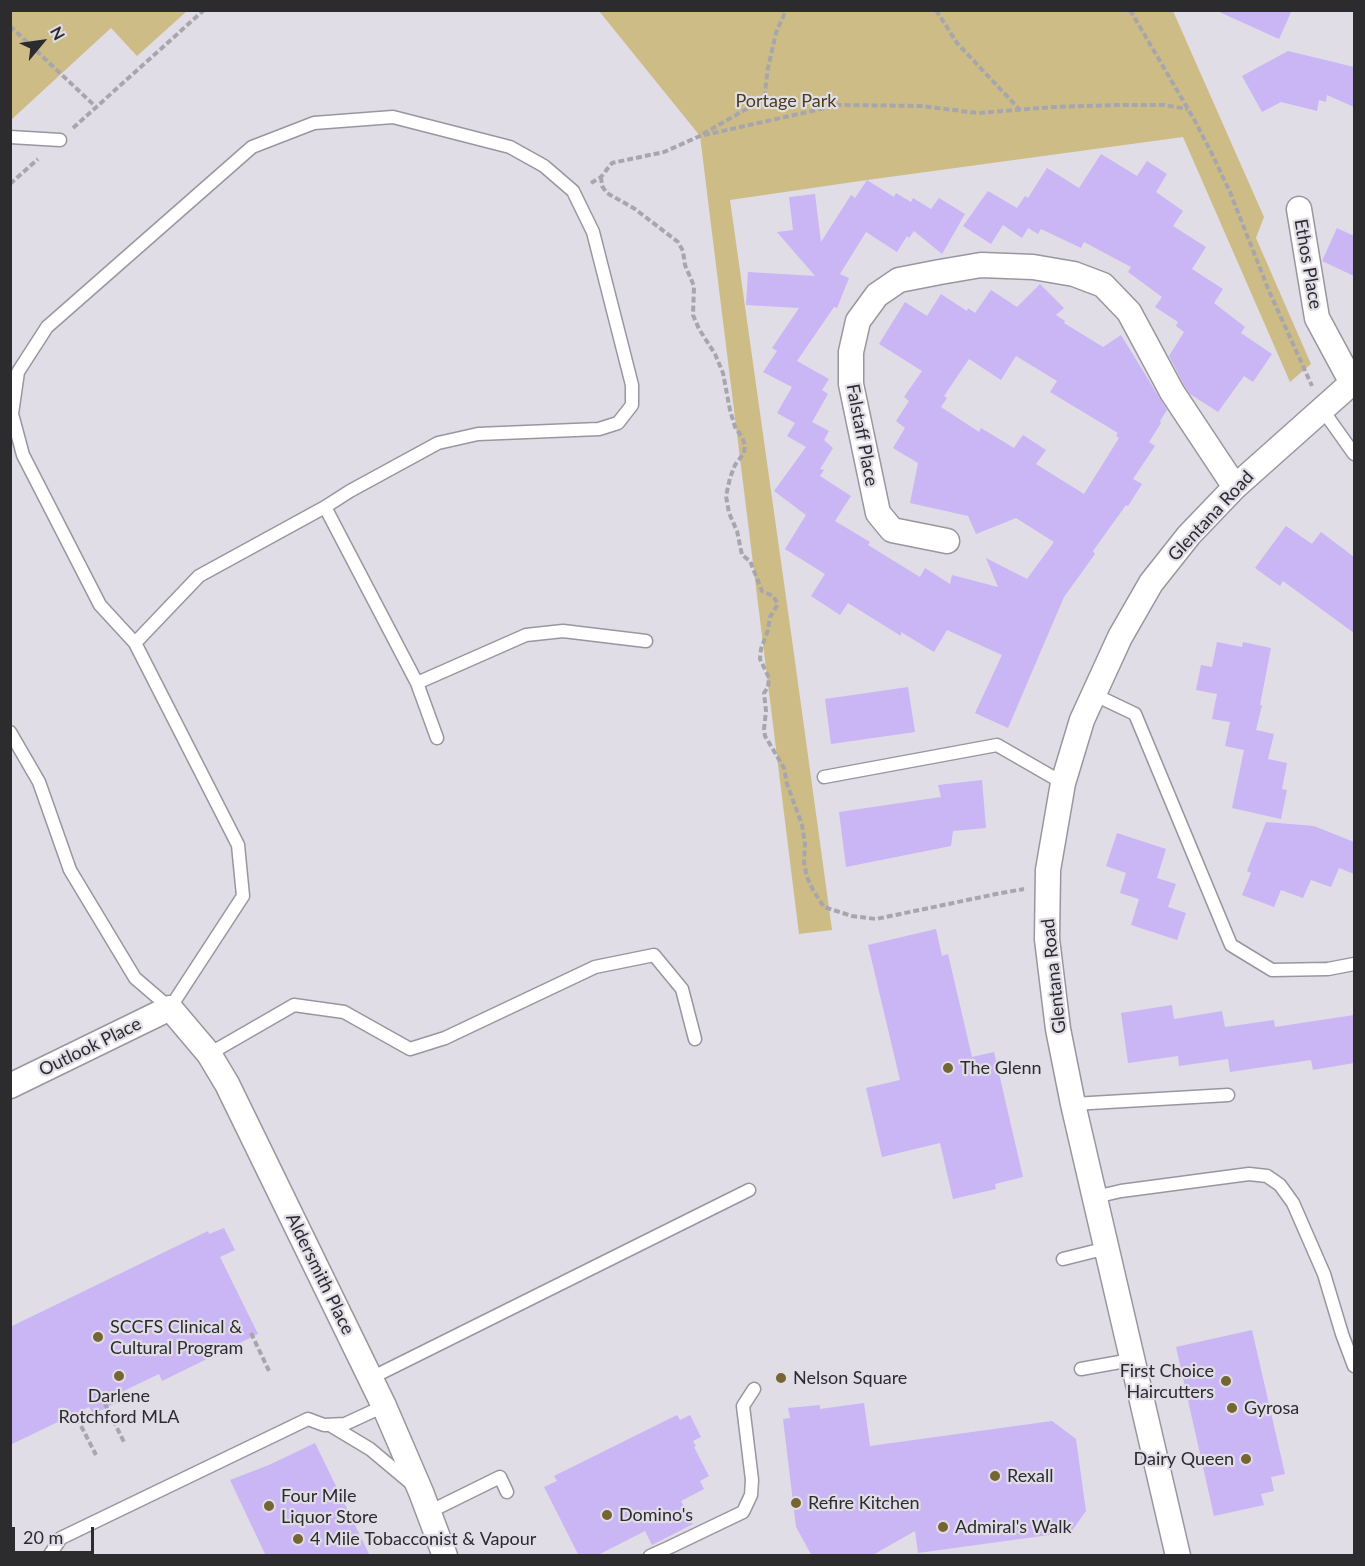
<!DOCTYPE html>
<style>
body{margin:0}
#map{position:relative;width:1365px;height:1566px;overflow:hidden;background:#e0dde6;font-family:Lato,sans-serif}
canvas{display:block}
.frame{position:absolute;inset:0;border:12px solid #2c2b2e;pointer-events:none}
.north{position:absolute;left:12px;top:12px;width:60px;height:60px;-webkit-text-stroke:4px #e0dde6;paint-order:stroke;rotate:61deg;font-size:16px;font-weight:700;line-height:24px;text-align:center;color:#2c2b2e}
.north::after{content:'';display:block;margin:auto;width:21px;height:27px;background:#2c2b2e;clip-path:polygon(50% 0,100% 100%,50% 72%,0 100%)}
.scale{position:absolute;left:12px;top:1527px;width:82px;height:27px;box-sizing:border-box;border:3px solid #2c2b2e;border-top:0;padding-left:8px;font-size:18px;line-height:21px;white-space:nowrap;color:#2c2b2e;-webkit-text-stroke:4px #e0dde6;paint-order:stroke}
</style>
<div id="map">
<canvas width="1365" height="1566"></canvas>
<div class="frame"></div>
<div class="north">N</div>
<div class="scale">20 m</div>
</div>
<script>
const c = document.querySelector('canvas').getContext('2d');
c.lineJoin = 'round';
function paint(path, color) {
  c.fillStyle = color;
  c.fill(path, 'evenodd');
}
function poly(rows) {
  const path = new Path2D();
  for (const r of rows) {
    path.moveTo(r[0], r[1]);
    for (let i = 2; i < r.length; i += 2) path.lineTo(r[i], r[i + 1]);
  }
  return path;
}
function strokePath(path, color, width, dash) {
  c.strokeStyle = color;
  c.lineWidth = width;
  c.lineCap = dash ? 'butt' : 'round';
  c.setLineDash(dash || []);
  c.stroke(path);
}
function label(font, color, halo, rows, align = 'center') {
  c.font = font + ' Lato,sans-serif';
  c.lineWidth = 4.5;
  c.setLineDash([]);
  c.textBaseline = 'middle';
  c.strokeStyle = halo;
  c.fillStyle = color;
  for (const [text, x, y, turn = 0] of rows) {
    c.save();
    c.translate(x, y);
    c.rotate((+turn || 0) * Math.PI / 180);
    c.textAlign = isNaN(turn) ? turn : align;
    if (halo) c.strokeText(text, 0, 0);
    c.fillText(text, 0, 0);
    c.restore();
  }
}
const green = poly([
 [11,10,187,10,187,11,137,56,111,28,11,120],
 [599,11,1173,11,1264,217,1256,238,1311,364,1290,382,1183,137,867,180,730,200,794,654,832,930,799,934,700,136]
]);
const building = poly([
 [1215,10,1292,10,1279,39],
 [1288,51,1354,67,1354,107,1327,95,1326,102,1319,100,1317,111,1281,102,1262,112,1242,76],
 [1101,154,1137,176,1147,161,1167,174,1156,192,1183,211,1173,226,1206,247,1192,269,1223,289,1214,303,1245,327,1241,333,1272,354,1253,382,1244,376,1218,412,1190,394,1184,385,1169,356,1184,332,1176,326,1178,322,1155,307,1162,297,1128,272,1131,267,1084,242,1081,248,1041,229,1038,234,1028,228,1022,238,1003,225,991,244,963,226,988,191,1017,208,1025,196,1028,198,1047,168,1079,188],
 [867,180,894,197,896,193,911,202,913,198,931,209,939,198,965,214,942,254,914,231,909,238,907,236,897,252,866,232,840,274,849,278,837,308,834,307,797,361,829,379,822,390,828,394,812,422,829,431,824,440,833,448,820,469,824,470,820,476,851,496,835,521,870,542,868,545,920,577,925,568,950,584,952,575,998,587,986,558,1027,579,1054,542,1016,518,976,534,968,516,910,503,918,463,893,448,905,428,896,421,909,401,904,397,922,371,879,344,905,302,927,316,941,294,967,311,968,308,975,313,991,290,1017,307,1040,284,1064,308,1056,315,1065,321,1064,323,1103,347,1121,335,1167,410,1160,421,1161,423,1149,442,1155,446,1133,479,1142,484,1128,506,1126,505,1093,551,1095,554,1064,597,1008,728,975,713,1002,655,947,630,934,652,901,632,901,636,848,603,840,615,811,596,825,574,785,549,806,515,774,491,806,447,787,436,795,423,777,413,792,387,763,372,777,351,772,348,799,308,746,305,748,272,815,276,777,232,793,230,789,197,815,194,821,242,851,195,855,198],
 [1016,356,1057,381,1050,392,1118,433,1116,436,1119,438,1084,494,1036,464,1046,450,1023,435,1014,448,981,428,979,432,941,407,947,398,944,396,969,359,1001,380],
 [1337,228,1354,236,1354,276,1322,261],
 [1286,526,1312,544,1321,532,1354,557,1354,633,1283,581,1280,586,1255,568],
 [1217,642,1242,647,1243,642,1271,648,1260,705,1262,705,1256,730,1274,734,1268,759,1287,763,1282,789,1287,790,1281,819,1232,808,1244,750,1225,746,1230,722,1212,719,1217,694,1196,690,1201,665,1212,667],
 [908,687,915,732,831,744,825,699],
 [982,780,986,828,953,831,951,846,846,867,839,812,941,797,938,785],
 [1266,822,1314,826,1354,842,1354,874,1339,868,1331,887,1311,880,1303,898,1281,890,1274,907,1242,895,1251,873,1247,871],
 [1117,833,1166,849,1157,878,1176,884,1168,907,1186,913,1177,940,1131,925,1139,899,1120,893,1126,873,1106,866],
 [936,929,942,956,948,954,972,1057,994,1052,1023,1177,995,1184,996,1189,953,1199,940,1143,882,1157,866,1088,900,1080,868,945],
 [1172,1005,1174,1019,1222,1011,1225,1027,1274,1020,1275,1027,1354,1015,1354,1063,1313,1070,1311,1060,1230,1072,1228,1059,1179,1066,1178,1056,1128,1063,1121,1013],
 [224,1228,235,1250,220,1257,258,1334,162,1381,159,1374,115,1395,118,1402,93,1414,89,1407,10,1445,10,1327,208,1231,209,1234],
 [1252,1330,1285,1474,1271,1477,1274,1491,1261,1494,1264,1505,1214,1516,1176,1347],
 [864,1403,870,1446,1052,1421,1076,1439,1086,1511,1071,1532,918,1553,915,1531,871,1556,812,1556,796,1527,783,1419,790,1418,788,1408,820,1405,820,1409],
 [677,1415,680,1420,690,1415,701,1437,693,1441,696,1446,694,1447,709,1476,700,1481,704,1489,681,1501,693,1524,652,1545,645,1531,596,1556,579,1556,544,1487,557,1481,554,1476],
 [315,1443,370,1556,266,1556,230,1480,269,1465]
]);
const path = poly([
 [936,10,957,43,1020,110],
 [1130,10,1195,121,1212,154,1230,192,1269,291,1312,386],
 [10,26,96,107],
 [73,128,204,10],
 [703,134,764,99,768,68,776,33,786,10],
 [601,177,602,186,607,193,635,209,678,242,683,251,685,265,694,286,693,315,699,329,715,354,723,373,730,410,735,427,742,437,745,445,744,453,735,465,730,478,726,496,729,513,737,531,742,555,750,561,762,591,773,596,778,604,770,617,768,630,761,649,760,659,769,678,768,687,764,693,766,711,764,729,765,736,784,768,787,784,802,825,805,844,804,863,807,877,813,890,824,907,852,916,876,919,1001,893,1024,889],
 [591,183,601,177,612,163,664,152,700,136,839,105,921,106,978,113,1053,107,1117,105,1164,105,1188,109],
 [10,184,38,159],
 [251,1333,270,1373],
 [105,1404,124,1442],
 [77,1418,96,1455]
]);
const service = poly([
 [10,137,60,140],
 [1322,409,1354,454],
 [325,507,417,683,437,738],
 [417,683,526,635,563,631,646,641],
 [1093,694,1135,714,1231,945,1272,970,1328,969,1354,964],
 [10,732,39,782,70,870,135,978,170,1008,243,896,238,845,135,643,100,605,23,455,12,414,18,372,47,327,252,147,314,123,393,117,510,147,544,166,573,191,593,232,632,385,632,405,618,423,599,429,478,434,438,443,350,491,325,507,199,576,135,643],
 [824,777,997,745,1063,783],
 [209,1054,294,1005,344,1012,410,1049,445,1038,595,967,654,955,682,989,695,1039],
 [1073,1104,1228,1095],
 [1095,1197,1121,1191,1249,1174,1267,1176,1280,1185,1293,1203,1324,1274,1342,1334,1354,1366],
 [1063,1259,1107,1248],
 [1081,1369,1131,1360],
 [371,1378,749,1190],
 [330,1425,370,1449,413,1485],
 [429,1512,500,1477,507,1492],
 [49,1556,61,1538,308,1419,324,1425,345,1424,384,1406],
 [650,1556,670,1547,743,1512,751,1495,752,1480,743,1406,754,1389]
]);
const minor = poly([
 [1299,209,1317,318,1352,383],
 [947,541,892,530,878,513,851,384,851,352,858,321,877,295,899,280,940,272,981,265,1033,267,1074,274,1103,285,1129,312,1172,392,1235,487],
 [10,1086,170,1008,209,1054,227,1084,384,1406,421,1492,445,1556],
 [1178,1556,1073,1104,1058,1029,1047,939,1048,870,1063,783,1082,720,1120,637,1151,583,1189,535,1235,487,1354,381]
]);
const markers = [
 [948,1068,6,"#746532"],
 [98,1337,6,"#746532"],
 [119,1376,6,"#746532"],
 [781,1378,6,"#746532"],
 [1226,1381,6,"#746532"],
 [1232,1408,6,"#746532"],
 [1246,1459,6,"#746532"],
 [995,1476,6,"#746532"],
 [796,1503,6,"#746532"],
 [269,1506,6,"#746532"],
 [607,1515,6,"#746532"],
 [943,1527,6,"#746532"],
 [298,1539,6,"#746532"]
];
const parkNames = [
 ["Portage Park",786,101]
];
const streetNames = [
 ["Ethos Place",1308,264,80],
 ["Falstaff Place",862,435,79],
 ["Glentana Road",1211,516,-47],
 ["Glentana Road",1054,976,-96],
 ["Outlook Place",90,1047,-26],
 ["Aldersmith Place",320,1274,64]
];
const poiNames = [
 ["The Glenn",960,1068],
 ["SCCFS Clinical &",110,1327],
 ["Cultural Program",110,1348],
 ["First Choice",1214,1371,"right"],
 ["Haircutters",1214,1392,"right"],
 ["Nelson Square",793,1378],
 ["Darlene",119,1396,"center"],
 ["Rotchford MLA",119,1417,"center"],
 ["Gyrosa",1244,1408],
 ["Dairy Queen",1234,1459,"right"],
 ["Rexall",1007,1476],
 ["Four Mile",281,1496],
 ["Liquor Store",281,1517],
 ["Refire Kitchen",808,1503],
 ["Domino's",619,1515],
 ["Admiral's Walk",955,1527],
 ["4 Mile Tobacconist & Vapour",310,1539]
];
paint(green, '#cdbc86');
paint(building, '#cab5f5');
strokePath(service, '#98969f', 15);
strokePath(minor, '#98969f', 27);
strokePath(path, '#a8a6ad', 4, [6, 3]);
strokePath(service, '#fff', 12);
strokePath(minor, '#fff', 24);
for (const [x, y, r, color] of markers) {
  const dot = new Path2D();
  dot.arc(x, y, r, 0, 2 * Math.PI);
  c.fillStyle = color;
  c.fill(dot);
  strokePath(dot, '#e0dde6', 2);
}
label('18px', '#4a3e17', '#e0dde6', parkNames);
label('18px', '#2c2b2e', '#e0dde6', streetNames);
label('18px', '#2c2b2e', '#e0dde6', poiNames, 'left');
</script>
